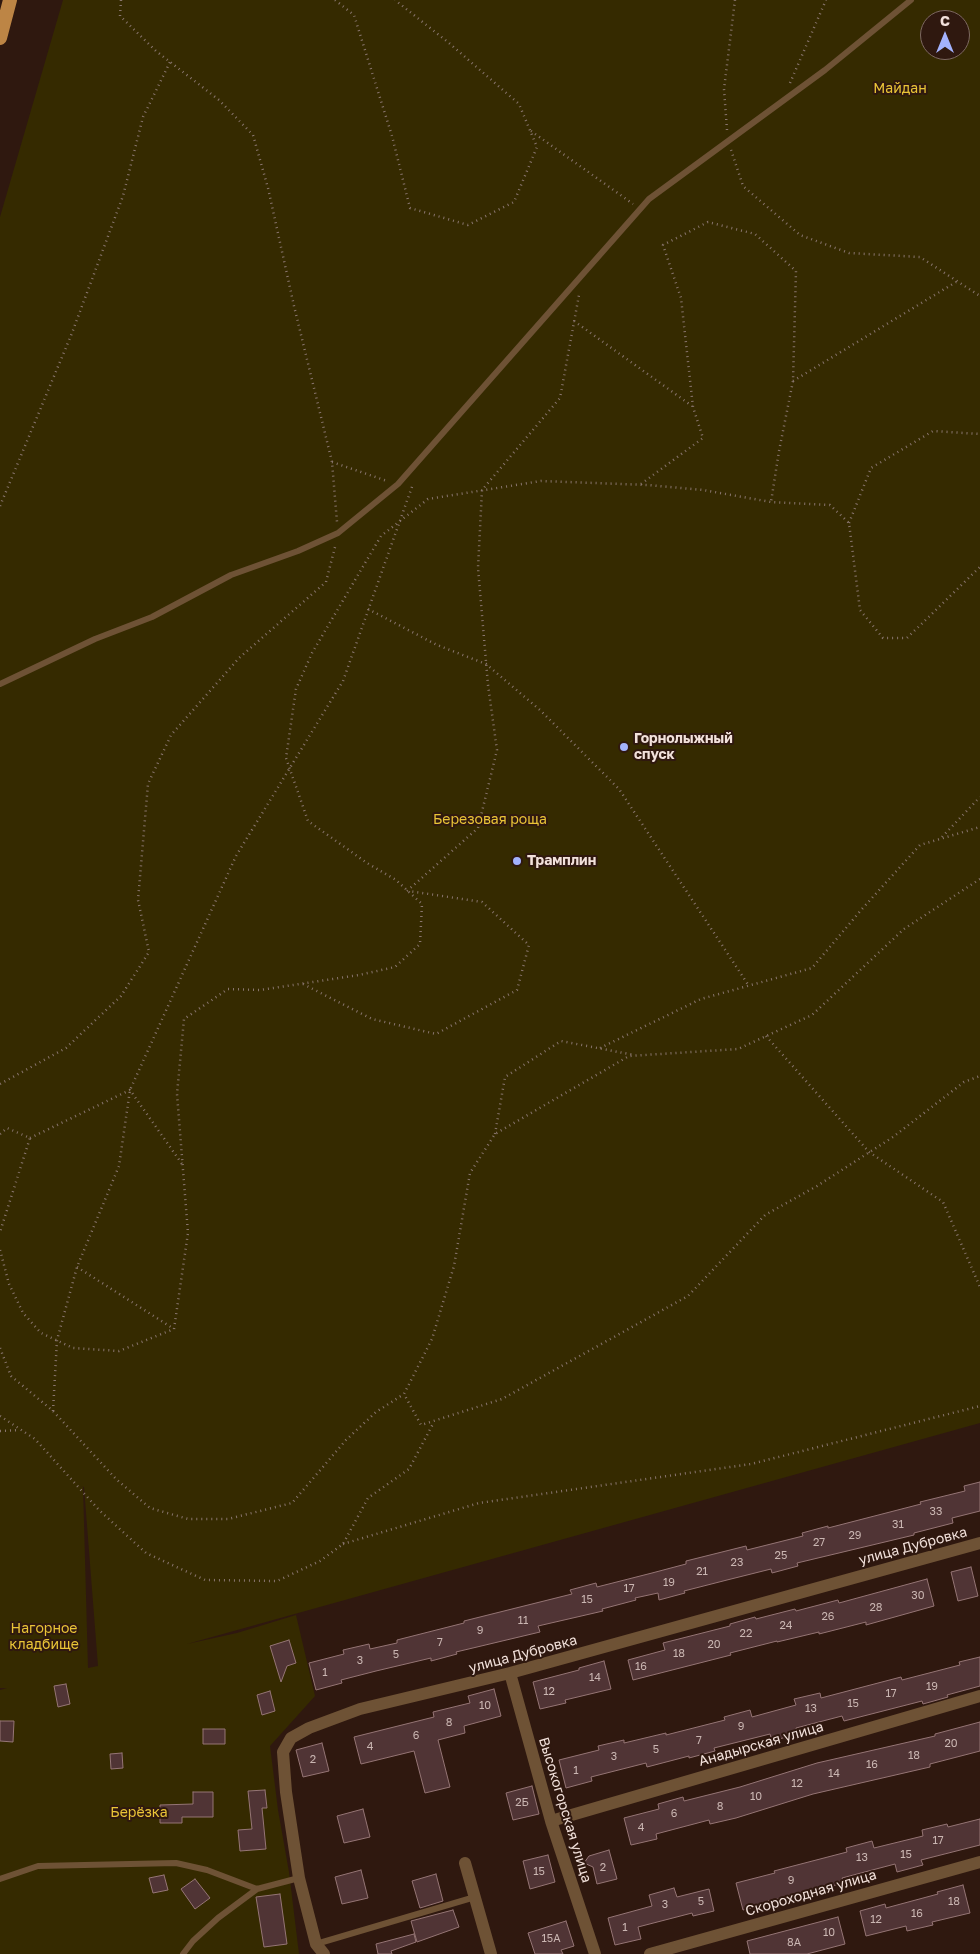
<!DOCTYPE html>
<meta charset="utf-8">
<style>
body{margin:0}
#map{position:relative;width:980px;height:1954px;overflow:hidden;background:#2f180f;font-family:"Golos Text",sans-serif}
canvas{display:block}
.north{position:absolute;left:920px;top:10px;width:50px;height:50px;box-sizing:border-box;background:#2f180f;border:1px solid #7d6861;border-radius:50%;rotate:0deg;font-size:14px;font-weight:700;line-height:20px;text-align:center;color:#f2e1db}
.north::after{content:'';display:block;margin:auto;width:18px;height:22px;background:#a3b2fd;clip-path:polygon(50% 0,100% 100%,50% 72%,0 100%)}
</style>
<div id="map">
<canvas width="980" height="1954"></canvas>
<div class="north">С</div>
</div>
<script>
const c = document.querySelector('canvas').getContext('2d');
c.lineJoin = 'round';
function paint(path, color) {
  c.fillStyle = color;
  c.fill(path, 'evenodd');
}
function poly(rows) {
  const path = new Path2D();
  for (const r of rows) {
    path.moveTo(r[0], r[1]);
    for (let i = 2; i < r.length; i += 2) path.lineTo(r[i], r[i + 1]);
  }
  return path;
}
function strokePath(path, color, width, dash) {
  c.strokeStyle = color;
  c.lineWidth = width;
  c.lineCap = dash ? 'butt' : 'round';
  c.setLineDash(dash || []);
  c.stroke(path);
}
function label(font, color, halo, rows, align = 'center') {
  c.font = font + ' "Golos Text",sans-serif';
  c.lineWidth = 4;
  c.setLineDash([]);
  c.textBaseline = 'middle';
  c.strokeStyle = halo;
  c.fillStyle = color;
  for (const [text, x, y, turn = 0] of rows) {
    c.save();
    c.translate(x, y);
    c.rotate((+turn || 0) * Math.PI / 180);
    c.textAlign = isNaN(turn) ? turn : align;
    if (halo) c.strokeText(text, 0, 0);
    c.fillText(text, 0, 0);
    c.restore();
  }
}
const green = poly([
 [63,0,980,0,980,1423,187,1644,237,1633,296,1615,315,1696,270,1746,278,1810,289,1872,299,1954,0,1954,0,1690,7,1688,0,1688,0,217],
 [930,20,960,20,960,50,930,50],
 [80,1486,84,1487,98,1666,88,1668,83,1487]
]);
const building = poly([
 [980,1482,980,1511,952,1518,953,1523,914,1533,914,1535,797,1563,798,1566,772,1573,771,1569,727,1580,684,1591,685,1593,659,1600,658,1593,635,1598,636,1600,602,1609,603,1611,538,1626,540,1632,456,1652,457,1654,431,1661,431,1658,376,1671,341,1680,342,1683,316,1690,309,1663,344,1654,343,1650,369,1644,370,1649,397,1643,397,1640,464,1623,464,1621,572,1594,570,1590,596,1583,597,1587,652,1573,686,1564,686,1561,746,1546,747,1550,803,1536,802,1533,828,1526,828,1528,921,1504,920,1502,965,1491,964,1486,980,1482],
 [971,1567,978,1596,958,1601,951,1572,971,1567],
 [927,1579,934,1606,866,1625,866,1622,819,1634,819,1632,777,1642,777,1641,730,1653,731,1655,633,1680,628,1660,665,1650,663,1643,730,1626,730,1624,755,1617,756,1619,795,1609,796,1611,838,1600,839,1603,927,1579],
 [289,1640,296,1663,287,1666,281,1682,270,1646,289,1640],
 [980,1657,980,1686,947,1695,948,1697,923,1704,922,1701,844,1721,842,1716,796,1728,797,1734,772,1741,770,1734,714,1748,715,1751,689,1758,689,1756,647,1767,646,1763,591,1777,592,1781,566,1788,559,1760,599,1750,598,1746,624,1740,624,1743,666,1733,666,1735,725,1720,724,1717,750,1710,752,1717,796,1705,794,1699,820,1693,821,1698,901,1677,902,1680,960,1665,959,1662,980,1657],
 [604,1661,611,1689,565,1700,566,1703,540,1709,533,1682,579,1670,579,1668,604,1661],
 [66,1684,70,1704,58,1707,54,1686,66,1684],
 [494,1689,501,1716,464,1726,465,1733,438,1740,450,1787,425,1793,414,1751,361,1764,354,1737,434,1717,433,1712,470,1703,468,1696,494,1689],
 [270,1691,275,1711,262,1715,257,1695,270,1691],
 [0,1721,14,1721,13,1742,0,1741,0,1721],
 [980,1722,980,1751,930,1764,930,1767,813,1794,736,1818,710,1824,709,1820,656,1834,657,1839,631,1845,624,1818,659,1809,658,1804,683,1797,684,1801,740,1787,817,1763,935,1736,935,1734,980,1722],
 [203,1729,225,1729,225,1744,203,1744,203,1729],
 [322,1743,329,1771,303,1777,296,1750,322,1743],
 [122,1753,123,1768,111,1769,110,1754,122,1753],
 [532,1786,539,1814,513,1820,506,1793,532,1786],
 [265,1790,267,1808,262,1808,266,1849,240,1851,238,1830,252,1829,248,1791,265,1790],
 [193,1792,213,1792,213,1817,182,1817,182,1823,160,1823,160,1805,193,1804,193,1792],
 [363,1809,370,1837,344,1843,337,1816,363,1809],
 [980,1819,980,1845,921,1860,923,1865,897,1872,895,1864,842,1878,844,1883,768,1901,768,1904,743,1910,736,1883,775,1873,774,1871,847,1852,846,1848,872,1841,874,1848,923,1836,922,1830,947,1824,948,1827,980,1819],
 [609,1850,617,1879,597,1884,593,1867,584,1863,589,1856,609,1850],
 [548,1855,555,1882,530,1889,523,1861,548,1855],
 [361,1870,368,1898,342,1904,335,1877,361,1870],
 [436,1874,443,1901,420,1908,412,1881,436,1874],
 [164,1875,168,1890,153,1893,149,1878,164,1875],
 [195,1879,210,1898,195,1909,181,1889,195,1879],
 [963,1885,970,1913,932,1922,933,1925,907,1931,906,1926,866,1936,860,1911,885,1904,886,1908,938,1894,937,1892,963,1885],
 [674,1888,677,1897,709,1889,714,1911,693,1916,692,1913,638,1927,641,1939,615,1945,608,1918,652,1906,649,1895,674,1888],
 [280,1894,287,1944,264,1947,256,1897,280,1894],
 [453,1910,459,1927,417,1942,411,1921,453,1910],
 [838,1917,845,1944,807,1954,750,1954,747,1941,838,1917],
 [566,1921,574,1946,561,1950,563,1954,535,1954,528,1933,566,1921],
 [414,1934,416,1942,391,1951,392,1954,378,1954,376,1944,414,1934]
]);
const path = poly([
 [121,0,120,16,156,51,219,100,253,135,268,188,294,306,332,462,337,522],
 [335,0,354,15,392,136,410,208,468,225,514,202,537,147,519,104,449,43,395,0],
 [790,83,826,0],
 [727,130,724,89,735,0],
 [531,131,633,204],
 [731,150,743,186,800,235,849,253,920,257,980,296],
 [574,321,692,406],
 [793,381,956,282],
 [332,462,387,481],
 [641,484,703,438,693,407,681,298,663,245,708,222,755,234,796,271,793,381,779,451,771,502],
 [0,506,72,333,123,196,143,117,170,62],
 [849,523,871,468,933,431,980,434],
 [368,609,437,645,486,664,540,710,619,789,749,986],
 [942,837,980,797],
 [980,879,904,929,812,1015,738,1049,629,1056,495,1134,470,1173,454,1266,432,1339,404,1394,421,1425,502,1399,688,1296,765,1215,817,1186,893,1137,964,1082,980,1076],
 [407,891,478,828,497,750,488,685,478,568,482,490,560,398,579,295],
 [303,984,372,1019,436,1034,517,990,529,945,482,902,409,891],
 [766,1036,869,1152,943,1202,980,1287],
 [600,1048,701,999,812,968,862,909,920,845,980,827],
 [0,1084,66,1048,121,996,149,952,138,900,148,784,171,735,239,658,326,582,335,547],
 [0,1134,7,1128,30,1138,0,1232],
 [495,1134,505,1077,561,1041,634,1055],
 [30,1138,130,1090,182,1164],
 [0,1250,9,1284,23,1313,41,1333,73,1348,119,1351,174,1329,188,1233,177,1094,184,1019,228,989,260,990,359,975,395,967,420,944,422,904,396,880,367,863,308,821,286,758,296,689,312,653,381,536,428,499,541,481,648,485,703,490,771,502,830,505,849,523,860,610,883,638,907,638,980,567],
 [77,1267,174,1329],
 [0,1348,11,1376,53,1411,116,1479,150,1508,188,1519,228,1519,292,1503,346,1440,376,1412,404,1394],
 [53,1411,57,1340,77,1267,119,1166,130,1090,236,856,343,681,413,484],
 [0,1416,35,1439,99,1510,146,1553,205,1580,277,1581,320,1561,343,1544,368,1498,409,1469,434,1422],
 [0,1431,19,1430],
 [343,1544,479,1503,751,1464,980,1406]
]);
const service = poly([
 [0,684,95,639,152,617,231,575,298,551,338,533,398,484,649,199,825,70,911,0],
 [0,1879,38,1866,176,1863,207,1870,257,1889,299,1878],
 [316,1944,475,1897],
 [183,1954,193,1941,218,1918,257,1889]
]);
const minor = poly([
 [510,1673,551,1821,595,1954],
 [551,1821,980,1696],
 [465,1863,491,1954],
 [324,1954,316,1944,299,1878,286,1792,283,1752,291,1738,309,1728,360,1709,510,1673,980,1543],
 [650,1954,980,1862]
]);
const primary = poly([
 [0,38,10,0]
]);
const markers = [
 [624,747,5,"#a3b2fd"],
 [517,861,5,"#a3b2fd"]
];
const numberNames = [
 ["33",936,1512],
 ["31",898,1525],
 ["29",855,1536],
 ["27",819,1543],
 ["25",781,1556],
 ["23",737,1563],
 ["21",702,1572],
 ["19",669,1583],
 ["17",629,1589],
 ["30",918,1596],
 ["15",587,1600],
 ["28",876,1608],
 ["26",828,1617],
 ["11",523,1621],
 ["24",786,1626],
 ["9",480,1631],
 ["22",746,1634],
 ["7",440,1643],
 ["20",714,1645],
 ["18",679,1654],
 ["5",396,1655],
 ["3",360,1661],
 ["16",641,1667],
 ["1",325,1673],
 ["14",595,1678],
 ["19",932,1687],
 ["12",549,1692],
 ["17",891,1694],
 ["15",853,1704],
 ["10",485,1706],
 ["13",811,1709],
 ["8",449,1723],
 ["9",741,1727],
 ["6",416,1736],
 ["7",699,1741],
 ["20",951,1744],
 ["4",370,1747],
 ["5",656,1750],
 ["18",914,1756],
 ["3",614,1757],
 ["2",313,1760],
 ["16",872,1765],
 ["1",576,1771],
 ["14",834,1774],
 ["12",797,1784],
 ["10",756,1797],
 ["2Б",522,1803],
 ["8",720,1807],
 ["6",674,1814],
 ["4",641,1828],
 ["17",938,1841],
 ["15",906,1855],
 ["13",862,1858],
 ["2",603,1868],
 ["15",539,1872],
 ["9",791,1881],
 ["5",701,1902],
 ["18",954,1902],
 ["3",665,1905],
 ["16",917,1914],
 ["12",876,1920],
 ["1",625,1928],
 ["10",829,1933],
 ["15А",551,1939],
 ["8А",794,1943]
];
const parkNames = [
 ["Майдан",900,89],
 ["Березовая роща",490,820],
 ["Нагорное",44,1629],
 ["кладбище",44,1645],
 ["Берёзка",139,1813]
];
const poiNames = [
 ["Горнолыжный",634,739],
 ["спуск",634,755],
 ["Трамплин",527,861]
];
const streetNames = [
 ["улица Дубровка",913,1546,-15],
 ["улица Дубровка",523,1654,-15],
 ["Анадырская улица",761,1744,-16],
 ["Высокогорская улица",565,1810,73],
 ["Скороходная улица",811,1893,-16]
];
paint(green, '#352a00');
paint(building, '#503435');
strokePath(building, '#957575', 1);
strokePath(path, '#89756d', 2.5, [1, 4]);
strokePath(service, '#6e5235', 6);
strokePath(minor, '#6e5235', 12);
strokePath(primary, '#bd8545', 14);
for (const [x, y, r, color] of markers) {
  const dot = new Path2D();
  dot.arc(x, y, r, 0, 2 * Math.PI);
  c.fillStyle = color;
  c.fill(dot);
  strokePath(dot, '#2f180f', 2);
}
label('11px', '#cab6b2', null, numberNames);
label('14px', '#eac437', '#2f180f', parkNames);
label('bold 14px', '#f2e1db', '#2f180f', poiNames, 'left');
label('14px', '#f2e1db', '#2f180f', streetNames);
</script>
